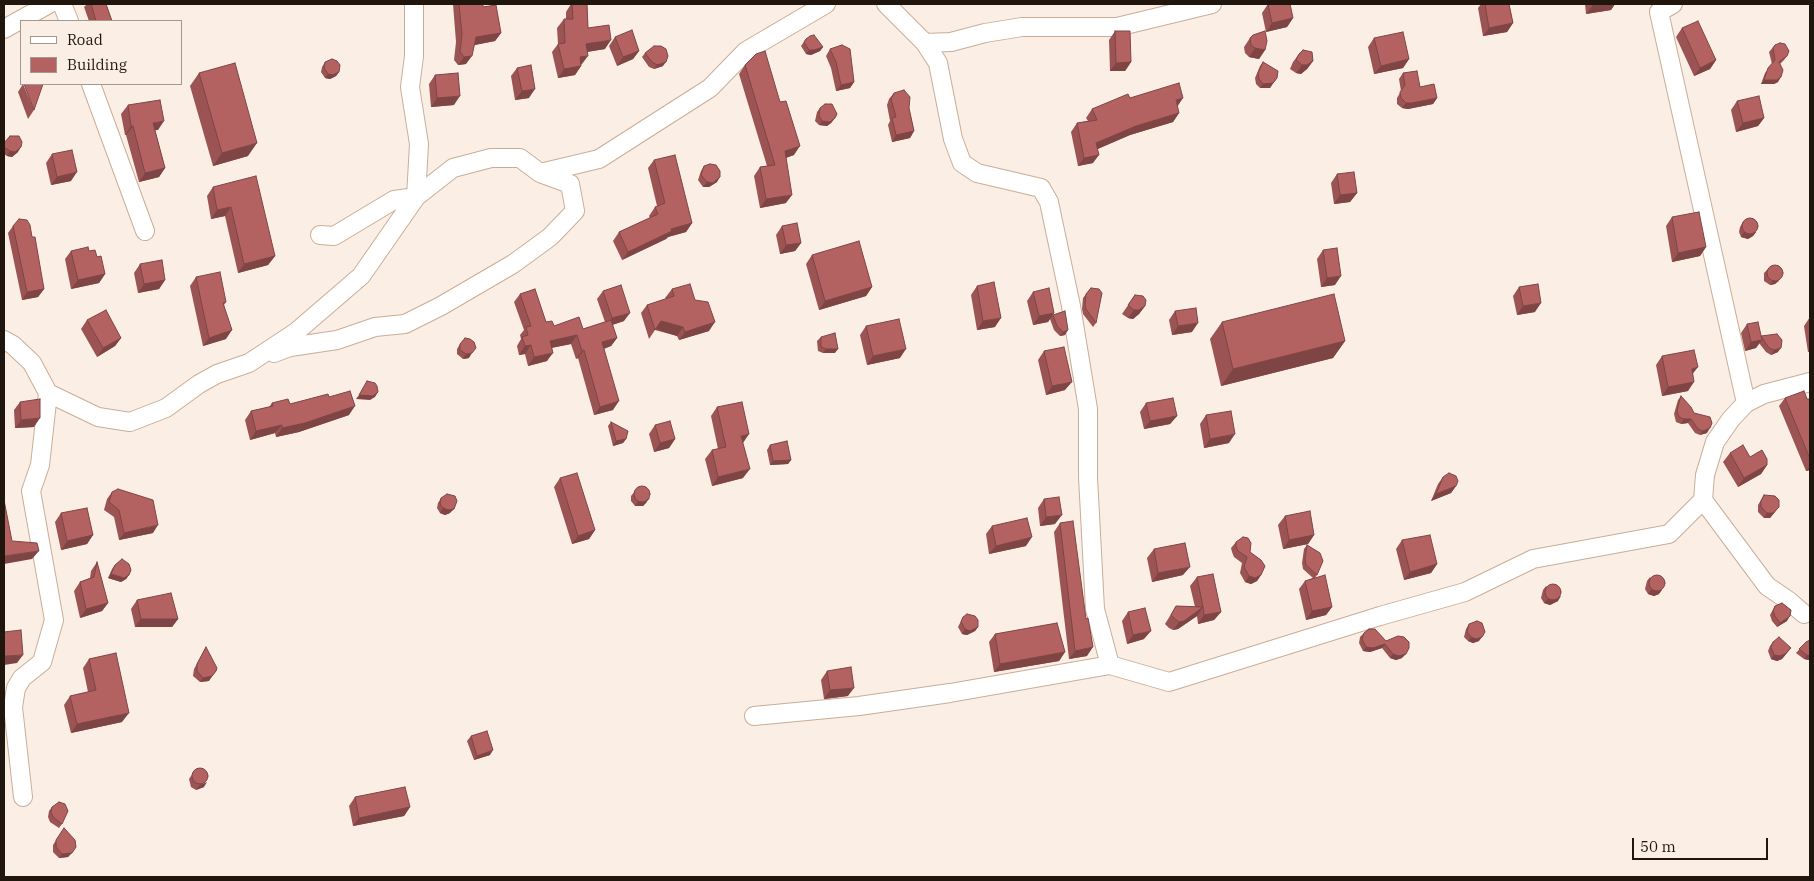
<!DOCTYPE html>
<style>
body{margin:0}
#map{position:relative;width:1814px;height:881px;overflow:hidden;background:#fbefe5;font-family:"IBM Plex Serif",serif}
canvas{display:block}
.frame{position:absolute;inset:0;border:5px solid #20160d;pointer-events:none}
.legend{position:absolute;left:20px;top:20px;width:162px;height:65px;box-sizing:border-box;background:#fbefe5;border:1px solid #a3988f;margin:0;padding:6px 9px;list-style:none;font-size:15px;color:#20160d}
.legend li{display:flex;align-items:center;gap:10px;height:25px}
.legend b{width:25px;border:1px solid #a3988f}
.scale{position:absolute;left:1632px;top:838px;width:136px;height:22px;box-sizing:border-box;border:2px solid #20160d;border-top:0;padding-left:6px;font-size:15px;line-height:18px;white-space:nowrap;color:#20160d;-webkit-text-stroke:4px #fbefe5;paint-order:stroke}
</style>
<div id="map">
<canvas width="1814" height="881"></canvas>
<div class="frame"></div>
<ul class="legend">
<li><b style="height:6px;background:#fff"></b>Road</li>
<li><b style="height:14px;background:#b46261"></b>Building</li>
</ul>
<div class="scale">50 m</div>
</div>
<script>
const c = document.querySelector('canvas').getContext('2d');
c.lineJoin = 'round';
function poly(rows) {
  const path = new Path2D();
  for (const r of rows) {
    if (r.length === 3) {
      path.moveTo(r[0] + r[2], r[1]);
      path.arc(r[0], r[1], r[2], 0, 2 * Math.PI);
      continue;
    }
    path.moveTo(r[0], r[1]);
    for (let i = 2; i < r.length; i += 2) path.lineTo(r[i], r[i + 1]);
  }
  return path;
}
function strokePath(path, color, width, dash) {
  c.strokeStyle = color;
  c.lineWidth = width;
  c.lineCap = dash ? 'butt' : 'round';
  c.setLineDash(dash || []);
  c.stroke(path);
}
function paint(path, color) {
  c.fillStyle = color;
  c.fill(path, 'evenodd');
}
const street = poly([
 [62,4,69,21],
 [886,4,925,43,938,63,953,139,962,163,977,173,1041,188,1049,202,1071,306,1088,409,1088,477,1095,609,1110,665],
 [1673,4,1659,12,1746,403],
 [4,29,49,4],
 [925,43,951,42,985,33,1022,27,1117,27,1212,4],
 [91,84,145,231],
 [320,235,334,236,394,200,416,197,419,144,410,87,414,56,414,4],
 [4,340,13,345,32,363,48,393,40,465,31,491,54,620,42,662,22,678,16,688,13,707,23,797],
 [274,353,290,347,337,340,375,327,405,324,441,306,513,264,550,237,575,211,570,184,540,173],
 [48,393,98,417,130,422,166,408,199,384,217,374,249,363,296,332,361,276,416,197,453,168,491,158,520,158,540,173,599,159,710,88,746,51,826,4],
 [1703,500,1767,586,1789,601,1804,614],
 [754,716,859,706,950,693,1110,665,1169,682,1380,616,1465,592,1533,559,1669,534,1703,500,1705,475,1715,442,1731,419,1746,403,1764,394,1810,382]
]);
const wall = poly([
 [87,4,106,4,112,21,89,21,84,7],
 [453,4,483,4,483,7,501,33,495,41,474,45,466,64,458,65,454,60,456,42],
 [571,4,587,4,588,28,605,49,587,52,581,65,581,66,575,75,558,78,552,52,558,44,557,28,564,19,566,19,566,12],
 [1268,4,1293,18,1287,27,1266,32,1262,13],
 [1481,4,1509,4,1513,23,1507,32,1483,36,1478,8],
 [1585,4,1615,4,1611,10,1586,14],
 [1682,28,1716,60,1710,69,1694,76,1676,37],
 [1115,31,1131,62,1125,71,1110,71,1109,40],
 [615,37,639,51,633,59,617,66,609,46],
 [1250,38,1265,50,1259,59,1249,57,1245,53,1244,47],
 [1374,38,1409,59,1403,68,1374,74,1368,47],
 [806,39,823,47,820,51,811,55,806,54,801,46],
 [1775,45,1787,56,1784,60,1780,64,1778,82,1774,84,1761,84,1765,73,1772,64,1769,52],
 [830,49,854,82,850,88,836,91,831,68,826,56],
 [645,53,663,66,654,69,649,67,642,57],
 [1299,54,1313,61,1307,69,1301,74,1296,73,1290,69,1293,62],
 [325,62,339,72,336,76,330,79,325,78,321,72,322,67],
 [1263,62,1277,78,1270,88,1260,88,1256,84,1255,78,1260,66],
 [745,65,794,155,786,158,786,203,760,208,754,176,760,167,767,166,739,74],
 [517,68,529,98,515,100,511,76],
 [199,73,248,156,213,166,190,86],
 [1403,73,1420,87,1437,98,1433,104,1408,109,1402,108,1397,104,1397,98,1401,91,1399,79],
 [435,75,454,105,431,107,429,84],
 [23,84,34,110,28,119,18,92],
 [894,93,909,108,914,131,910,138,892,142,888,125,890,121,887,105,889,99],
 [1130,98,1177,107,1179,113,1173,122,1130,135,1098,149,1093,163,1078,166,1071,132,1077,123,1088,121,1086,118,1092,109],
 [1737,101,1764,118,1758,126,1736,132,1731,110],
 [128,105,158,130,155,130,165,168,159,177,139,182,126,135,125,135,121,114],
 [820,108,835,118,831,123,827,126,819,125,815,121,817,112],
 [4,143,18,152,12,157,7,156,4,154],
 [52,154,71,181,51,185,46,163],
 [654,160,692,223,686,232,668,237,666,239,622,260,613,241,619,232,650,218,649,216,655,207,657,206,648,168],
 [704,166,717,182,709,187,703,187,698,180,701,171],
 [1337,174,1357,193,1350,202,1334,204,1331,183],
 [213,187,275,256,268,265,238,273,225,216,211,219,207,196],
 [1672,217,1706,247,1700,256,1672,262,1666,226],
 [1743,222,1756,232,1753,236,1748,239,1741,237,1739,232,1740,227],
 [13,226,32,237,44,289,38,297,22,300,8,233],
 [782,226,801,243,795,251,780,254,776,235],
 [1323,250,1335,285,1321,287,1317,259],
 [71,251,89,251,97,257,105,274,99,283,71,289,65,259],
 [812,255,872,287,866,296,819,310,806,264],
 [140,264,165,280,159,289,138,293,134,273],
 [1768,269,1779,281,1775,284,1770,285,1764,281,1764,273],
 [196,277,226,302,224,305,226,339,203,346,190,286],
 [977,286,995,327,977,330,971,295],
 [1519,287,1535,312,1517,315,1513,296],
 [1091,288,1096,323,1093,327,1083,314,1082,309,1083,298],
 [672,289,695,300,709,331,679,340,677,336,655,330,649,339,641,313,647,305,666,299,665,298],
 [603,291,624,321,612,325,617,338,611,346,604,349,613,410,594,415,578,358,576,359,571,344,552,348,547,361,528,366,525,354,519,355,517,346,521,339,520,335,524,330,514,302,520,294,546,322,554,326,583,329,605,322,597,299],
 [1033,292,1054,313,1053,315,1065,335,1060,336,1054,330,1050,319,1048,322,1033,325,1027,301],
 [1135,295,1145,306,1139,314,1133,319,1128,318,1122,314],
 [1175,311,1192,332,1172,335,1169,320],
 [1810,317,1810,352,1808,352,1804,326],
 [87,320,121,338,115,346,97,357,81,329],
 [1222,322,1345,341,1333,358,1221,386,1210,339],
 [1747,324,1761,336,1778,352,1771,355,1766,352,1759,343,1756,348,1745,351,1741,333],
 [866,326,900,358,867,365,860,335],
 [821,337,835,353,823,353,818,351,817,341],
 [460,344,469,358,463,359,457,354,457,349],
 [1044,351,1065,390,1046,395,1038,360],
 [1662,356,1693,374,1688,391,1662,396,1656,365],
 [1681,396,1694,413,1707,433,1700,435,1695,433,1688,423,1681,424,1676,422,1674,414,1678,400],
 [329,397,349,415,299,432,276,437,275,433,250,440,245,420,251,411,269,407,272,403,290,404],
 [1785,398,1807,399,1810,399,1810,470,1806,471,1779,406],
 [20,402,34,427,15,428,14,410],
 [1146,403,1177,416,1170,424,1144,429,1140,412],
 [717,407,743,443,743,478,712,486,705,459,712,450,718,449,711,416],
 [1206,415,1229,443,1204,448,1200,424],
 [611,422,626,439,623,443,613,446,608,426],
 [655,425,675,439,669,448,654,452,649,434],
 [770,445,791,460,788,464,770,465,767,450],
 [1730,453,1750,457,1767,465,1761,474,1738,487,1723,462],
 [1443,477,1456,486,1451,493,1431,501,1438,484],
 [560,478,595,530,589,539,572,544,554,487],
 [635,491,647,502,643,506,635,506,631,501,631,496],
 [112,492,153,533,119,540,114,517,104,510,107,499],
 [1764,495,1779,507,1770,518,1764,518,1758,512,1758,505],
 [441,498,450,513,445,515,440,513,437,508,438,503],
 [1044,499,1055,524,1040,526,1038,508],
 [61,513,93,535,87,544,61,550,55,522],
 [1285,516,1314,535,1308,544,1283,549,1278,525],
 [1060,523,1086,619,1087,656,1069,659,1054,532],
 [992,526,1026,546,989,554,986,534],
 [1402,540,1437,564,1431,573,1404,580,1396,549],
 [1236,542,1250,552,1261,575,1257,581,1251,584,1245,582,1240,573,1242,563,1234,557,1232,552,1231,548],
 [1307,545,1317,575,1315,578,1332,607,1326,615,1306,620,1299,589,1305,581,1313,578,1303,569,1302,563,1304,549],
 [1154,549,1183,575,1152,582,1147,558],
 [97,562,108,603,102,611,80,618,74,591,80,582,90,578,91,571],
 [115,565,129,575,126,579,121,582,108,578,112,569],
 [1197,577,1221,612,1214,620,1198,624,1197,616,1178,629,1173,630,1169,628,1165,624,1176,606,1195,607,1190,586],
 [1650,577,1659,594,1654,596,1648,594,1645,589,1647,581],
 [1546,586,1558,601,1550,605,1544,603,1541,598,1543,590],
 [137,600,178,619,172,627,135,627,131,609],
 [1775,606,1787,621,1777,627,1772,621,1770,615],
 [1128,612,1144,639,1127,644,1122,621],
 [963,617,978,627,975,631,967,635,962,634,958,627],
 [1469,624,1479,641,1473,643,1468,641,1464,637,1466,629],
 [1369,629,1402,658,1396,660,1390,658,1382,648,1370,652,1363,651,1359,643,1360,637,1364,633],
 [995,634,1065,652,1059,661,994,672,989,642],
 [1773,642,1791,648,1782,659,1777,661,1771,659,1768,651,1770,646],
 [1806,642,1809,660,1804,659,1796,653],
 [206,647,209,681,200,682,193,676,194,669],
 [89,659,122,722,71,733,64,705,70,696,88,692,83,668],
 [827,671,848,696,824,699,821,680],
 [471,736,490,755,474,760,467,741],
 [195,770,204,787,196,790,191,787,189,779],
 [355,797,410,807,404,816,353,826,349,806],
 [52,807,62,824,59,828,50,822,48,817,49,811],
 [64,828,76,847,68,857,59,858,53,852,53,845]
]);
const shadedWall = poly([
 [1601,4,1615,4,1611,10,1586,14,1593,5],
 [1293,18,1287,27,1266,32,1272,23],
 [1513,23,1507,32,1483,36,1489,28],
 [501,33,495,41,470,46,476,37],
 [611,40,605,49,580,53,586,44],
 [823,47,820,51,811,55,806,54,809,50],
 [1255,48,1265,50,1259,59,1249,57],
 [639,51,633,59,617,66,623,57],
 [472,56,466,64,458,65,464,57],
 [588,56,582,64,574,66,580,57],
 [1409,59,1403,68,1374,74,1381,66],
 [1716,60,1710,69,1694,76,1700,68],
 [1313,61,1307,69,1301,74,1296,73,1302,65],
 [666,62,663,66,654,69,657,65],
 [1131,62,1125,71,1110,71,1116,63],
 [581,66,575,75,558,78,564,69],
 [339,72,336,76,330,79,325,78,328,74],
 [1781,77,1778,82,1774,84,1761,84,1764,80],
 [854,82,850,88,836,91,841,85],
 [1273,83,1270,88,1260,88,1263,84],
 [535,89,529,98,515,100,522,91],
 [460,96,454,105,431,107,437,98],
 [1183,98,1177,107,1176,100],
 [1437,98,1433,104,1408,109,1402,108,1406,103],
 [1179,113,1173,122,1130,135,1090,152,1096,143,1136,126],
 [835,118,831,123,827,126,819,125,822,121],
 [1764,118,1758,126,1736,132,1743,123],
 [164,121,158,130,147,131,153,123],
 [131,126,133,126,126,135,125,135],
 [914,131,910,138,892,142,896,135],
 [257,143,248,156,213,166,222,153],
 [800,146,794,155,779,160,785,151],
 [21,147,18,152,12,157,7,156,10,151],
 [1099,155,1093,163,1078,166,1084,158],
 [165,168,159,177,139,182,145,173],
 [77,172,71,181,51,185,57,177],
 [720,177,717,182,709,187,703,187,707,182],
 [1357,193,1350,202,1334,204,1340,195],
 [792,195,786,203,760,208,766,199],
 [231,207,225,216,211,219,217,210],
 [692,223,686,232,668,237,666,239,622,260,628,252,671,229],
 [1744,232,1756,232,1753,236,1748,239,1741,237],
 [801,243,795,251,780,254,786,245],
 [1706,247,1700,256,1672,262,1678,253],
 [275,256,268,265,238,273,244,264],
 [105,274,99,283,71,289,78,280],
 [1341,276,1335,285,1321,287,1327,278],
 [1782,276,1775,284,1770,285,1773,281],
 [165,280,159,289,138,293,144,284],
 [872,287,866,296,819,310,825,301],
 [44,289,38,297,22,300,27,292],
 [1541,303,1535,312,1517,315,1523,306],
 [1145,306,1139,314,1133,319,1128,318,1134,310],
 [630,313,624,321,606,327,612,318],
 [1054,313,1048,322,1033,325,1039,316],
 [1001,318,995,327,977,330,983,321],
 [661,321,683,327,677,336,655,329],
 [715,322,709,331,679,340,685,332],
 [1198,323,1192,332,1172,335,1178,326],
 [232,330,226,339,203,346,209,338],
 [1068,330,1065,335,1060,336,1063,332],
 [577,335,571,344,544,349,550,341],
 [121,338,115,346,97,357,103,348],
 [617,338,611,346,596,351,602,342],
 [1762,340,1756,348,1745,351,1751,342],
 [1345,341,1333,358,1221,386,1233,369],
 [531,345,525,354,519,355,525,346],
 [1781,348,1778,352,1771,355,1774,350],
 [826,349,838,349,835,353,823,353],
 [906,349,900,358,867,365,873,356],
 [584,350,578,358,576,359,582,351],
 [472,353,469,358,463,359,466,354],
 [553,353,547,361,528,366,534,357],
 [1698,367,1691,376,1692,369],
 [1072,382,1065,390,1046,395,1052,386],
 [1694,382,1688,391,1662,396,1668,387],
 [378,392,375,397,370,400,356,399,359,395],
 [619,401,613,410,594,415,600,407],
 [355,406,349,415,299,432,276,437,282,428],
 [1177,416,1170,424,1144,429,1150,421],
 [40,418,34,427,15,428,21,420],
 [1684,419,1691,419,1688,423,1681,424],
 [282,425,275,433,250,440,256,431],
 [1710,428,1707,433,1700,435,1703,431],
 [749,434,743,443,741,436],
 [1235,434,1229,443,1204,448,1210,439],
 [626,439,623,443,613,446,616,441],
 [675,439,669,448,654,452,660,443],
 [791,460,788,464,770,465,773,461],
 [1767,465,1761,474,1738,487,1744,478],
 [1810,466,1810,470,1806,471],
 [750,469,743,478,712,486,718,477],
 [1456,486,1451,493,1431,501,1436,494],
 [650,498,643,506,635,506,638,501],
 [1779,507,1770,518,1764,518,1767,513],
 [443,508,454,509,450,513,445,515,440,513],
 [1062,515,1055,524,1040,526,1046,517],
 [158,525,153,533,119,540,124,533],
 [595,530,589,539,572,544,578,536],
 [93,535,87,544,61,550,67,541],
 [1314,535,1308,544,1283,549,1289,540],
 [1032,537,1026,546,989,554,996,546],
 [39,551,32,559,4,564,4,556],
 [1437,564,1431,573,1404,580,1410,572],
 [1190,567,1183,575,1152,582,1158,573],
 [111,574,129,575,126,579,121,582,108,578],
 [1261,575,1257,581,1251,584,1245,582,1249,576],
 [1651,590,1662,590,1659,594,1654,596,1648,594],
 [1561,596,1558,601,1550,605,1544,603,1548,599],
 [108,603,102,611,80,618,86,609],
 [1203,607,1197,616,1178,629,1173,630,1179,622],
 [1332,607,1326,615,1306,620,1312,611],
 [1221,612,1214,620,1198,624,1204,615],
 [1790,616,1787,621,1777,627,1780,623],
 [141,619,178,619,172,627,135,627],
 [978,627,975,631,967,635,962,634,965,629],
 [1151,631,1144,639,1127,644,1133,635],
 [1471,637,1482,637,1479,641,1473,643,1468,641],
 [1385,644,1382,648,1370,652,1363,651,1366,647],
 [1093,647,1087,656,1069,659,1075,651],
 [1791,648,1782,659,1777,661,1771,659,1774,655],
 [1065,652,1059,661,994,672,1000,664],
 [1393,654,1406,654,1402,658,1396,660,1390,658],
 [23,655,17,663,4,665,4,656],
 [1807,655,1810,656,1810,660,1809,660,1804,659],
 [216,671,209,681,200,682,203,678],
 [854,688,848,696,824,699,830,690],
 [129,713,122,722,71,733,77,724],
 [493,750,490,755,474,760,477,756],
 [207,782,204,787,196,790,200,785],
 [410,807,404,816,353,826,359,818],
 [72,853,68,857,59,858,62,854]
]);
const building = poly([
 [91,4,106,4,112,21,96,21,91,4],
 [459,4,483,4,483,7,496,5,501,33,476,37,472,56,464,57,460,52,462,34,459,4],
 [572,4,587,4,588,28,609,25,611,40,586,44,588,56,580,57,581,66,564,69,558,44,565,43,564,19,573,19,572,4],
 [1268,4,1290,4,1293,18,1272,23,1268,4],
 [1485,4,1509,4,1513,23,1489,28,1485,4],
 [1698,21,1716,60,1700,68,1682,28,1698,21],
 [632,30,639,51,623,57,615,37,632,30],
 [1115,31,1130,31,1131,62,1116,63,1115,31],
 [1265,31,1267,41,1265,50,1255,48,1251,45,1250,38,1253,35,1265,31],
 [1403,32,1409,59,1381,66,1374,38,1403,32],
 [814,35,823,47,814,50,809,50,804,42,806,39,810,36,814,35],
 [1780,43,1785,44,1789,51,1787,56,1779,62,1783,70,1781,77,1777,80,1764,80,1768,68,1775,60,1773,48,1775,45,1780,43],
 [842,45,850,49,854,82,841,85,836,62,830,49,842,45],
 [654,46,661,46,666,49,668,56,666,62,657,65,652,62,645,53,654,46],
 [1303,50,1312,52,1313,61,1307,65,1302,65,1296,60,1299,54,1303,50],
 [765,51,780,102,786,101,800,146,785,151,792,195,766,199,760,167,775,165,745,65,756,54,765,51],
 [332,59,337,61,340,65,339,72,333,75,328,74,324,68,325,62,332,59],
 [1263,62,1278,71,1277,78,1273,83,1263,84,1259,79,1258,73,1263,62],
 [235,63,257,143,222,153,199,73,235,63],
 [531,65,535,89,522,91,517,68,531,65],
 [1417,71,1420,87,1434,84,1437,98,1412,103,1406,103,1401,98,1400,92,1405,85,1403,73,1417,71],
 [458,73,460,96,437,98,435,75,458,73],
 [1179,83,1183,98,1176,100,1179,113,1136,126,1096,143,1099,155,1084,158,1077,123,1097,120,1092,109,1128,94,1130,98,1179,83],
 [24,84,43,84,34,110,24,84],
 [904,90,910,97,909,108,914,131,896,135,892,118,896,117,891,99,894,93,904,90],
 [1759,96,1764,118,1743,123,1737,101,1759,96],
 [160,100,164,121,153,123,165,168,145,173,133,126,131,126,128,105,160,100],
 [825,104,832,104,837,114,835,118,830,122,822,121,819,116,820,108,825,104],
 [10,136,19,136,22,142,21,147,15,152,10,151,4,147,4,143,10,136],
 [72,150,77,172,57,177,52,154,72,150],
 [675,155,692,223,671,229,672,231,628,252,619,232,658,214,655,207,665,203,654,160,675,155],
 [710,164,716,165,720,171,720,177,713,183,707,182,701,175,704,166,710,164],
 [1354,172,1357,193,1340,195,1337,174,1354,172],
 [256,176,275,256,244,264,231,207,217,210,213,187,256,176],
 [1699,212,1706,247,1678,253,1672,217,1699,212],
 [1750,226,8],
 [19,219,27,220,30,225,32,237,35,237,44,289,27,292,13,226,19,219],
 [797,223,801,243,786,245,782,226,797,223],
 [859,241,872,287,825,301,812,255,859,241],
 [88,247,89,251,95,250,97,257,101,256,105,274,78,280,71,251,88,247],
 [1337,248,1341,276,1327,278,1323,250,1337,248],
 [162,260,165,280,144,284,140,264,162,260],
 [1775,273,8],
 [220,272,226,302,223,303,232,330,209,338,196,277,220,272],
 [994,282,1001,318,983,321,977,286,994,282],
 [690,284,695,300,708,302,715,322,685,332,683,327,661,321,655,330,647,305,674,296,672,289,690,284],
 [1538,284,1541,303,1523,306,1519,287,1538,284],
 [621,285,630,313,612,318,603,291,621,285],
 [1049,288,1054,313,1039,316,1033,292,1049,288],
 [1091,288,1099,289,1102,293,1096,323,1086,309,1085,305,1086,294,1091,288],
 [535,289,546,322,552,321,554,326,579,317,583,329,611,320,617,338,602,342,619,401,600,407,584,350,582,351,577,335,550,341,553,353,534,357,531,345,525,346,522,337,528,335,526,327,531,326,520,294,535,289],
 [1334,294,1345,341,1233,369,1222,322,1334,294],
 [1135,295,1143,296,1146,300,1145,306,1139,310,1134,310,1128,305,1135,295],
 [1196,308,1198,323,1178,326,1175,311,1196,308],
 [106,310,121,338,103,348,87,320,106,310],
 [1065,311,1068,330,1063,332,1057,326,1053,315,1065,311],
 [899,319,906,349,873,356,866,326,899,319],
 [1758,322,1762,340,1751,342,1747,324,1758,322],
 [835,333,838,349,826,349,821,347,821,337,835,333],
 [1777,334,1782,340,1781,348,1774,350,1769,348,1761,336,1777,334],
 [465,338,470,339,474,342,476,348,472,353,466,354,460,350,460,344,465,338],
 [1064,347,1072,382,1052,386,1044,351,1064,347],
 [1694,350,1698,367,1692,369,1694,382,1668,387,1662,356,1694,350],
 [367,381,375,383,377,386,378,392,373,396,359,395,367,381],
 [350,391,355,406,305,423,282,428,282,425,256,431,251,411,273,406,272,403,288,399,290,404,328,394,329,397,350,391],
 [1804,391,1807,399,1810,399,1810,459,1785,398,1804,391],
 [1681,396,1691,407,1694,413,1710,417,1712,423,1710,428,1703,431,1698,429,1691,419,1684,419,1679,417,1677,410,1681,396],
 [1173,398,1177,416,1150,421,1146,403,1173,398],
 [40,399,40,418,21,420,20,402,40,399],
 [742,402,749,434,741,436,750,469,718,477,712,450,726,447,717,407,742,402],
 [1231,411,1235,434,1210,439,1206,415,1231,411],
 [670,421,675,439,660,443,655,425,670,421],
 [611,422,628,431,626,439,616,441,611,422],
 [787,441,791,460,773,461,770,445,787,441],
 [1743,445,1750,457,1762,450,1767,459,1767,465,1744,478,1730,453,1743,445],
 [577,473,595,530,578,536,560,478,577,473],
 [1449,473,1456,476,1458,481,1456,486,1436,494,1443,477,1449,473],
 [642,494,8],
 [118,489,153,500,158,525,124,533,119,510,109,502,112,492,118,489],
 [447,494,455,496,457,501,454,509,448,510,443,508,440,504,441,498,447,494],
 [1764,495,1775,496,1779,500,1779,507,1773,513,1767,513,1761,507,1761,501,1764,495],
 [1059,497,1062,515,1046,517,1044,499,1059,497],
 [4,500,12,541,37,543,39,551,4,556,4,500],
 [87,508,93,535,67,541,61,513,87,508],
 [1310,511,1314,535,1289,540,1285,516,1310,511],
 [1027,518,1032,537,996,546,992,526,1027,518],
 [1073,521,1086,619,1088,618,1093,647,1075,651,1060,523,1073,521],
 [1430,535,1437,564,1410,572,1402,540,1430,535],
 [1243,537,1248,538,1251,543,1250,552,1261,560,1265,566,1261,575,1255,578,1249,576,1244,567,1247,557,1238,551,1236,546,1236,542,1243,537],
 [1185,543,1190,567,1158,573,1154,549,1185,543],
 [1307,545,1320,553,1323,561,1317,575,1306,565,1305,559,1307,545],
 [122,559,129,564,131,570,129,575,124,578,111,574,115,565,122,559],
 [97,562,108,603,86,609,80,582,94,577,97,562],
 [1213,574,1221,612,1204,615,1203,607,1184,621,1179,622,1175,619,1171,615,1176,606,1203,607,1197,577,1213,574],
 [1657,583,8],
 [1325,575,1332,607,1312,611,1305,581,1325,575],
 [1553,592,8],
 [171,593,178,619,141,619,137,600,171,593],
 [1782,603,1791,610,1790,616,1780,623,1775,616,1773,611,1775,606,1782,603],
 [1145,608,1151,631,1133,635,1128,612,1145,608],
 [967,614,975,616,978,620,978,627,970,631,965,629,961,622,963,617,967,614],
 [1477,621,1482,623,1485,632,1482,637,1476,639,1471,637,1467,632,1469,624,1477,621],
 [1057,623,1065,652,1000,664,995,634,1057,623],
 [1369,629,1375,629,1386,641,1398,636,1404,637,1409,642,1409,648,1406,654,1399,656,1393,654,1385,644,1373,648,1366,647,1362,639,1364,633,1369,629],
 [21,630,23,655,4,656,4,632,21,630],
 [1779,637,1791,648,1785,654,1780,656,1774,655,1771,647,1773,642,1779,637],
 [1810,640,1810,656,1807,655,1799,649,1806,642,1810,640],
 [206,647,217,668,216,671,212,676,203,678,197,671,197,664,206,647],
 [116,653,129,713,77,724,70,696,96,690,89,659,116,653],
 [851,667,854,688,830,690,827,671,851,667],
 [487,731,493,750,477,756,471,736,487,731],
 [200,776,8],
 [405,787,410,807,359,818,355,797,405,787],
 [59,802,65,804,68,811,62,824,53,817,51,812,52,807,59,802],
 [64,828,75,840,76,847,72,853,62,854,56,847,56,840,64,828]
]);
strokePath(street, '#caad96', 20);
strokePath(street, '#fff', 18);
paint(wall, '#9b5453');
paint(shadedWall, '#7e4544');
paint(building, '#b46261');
strokePath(building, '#7e4544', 1);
</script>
